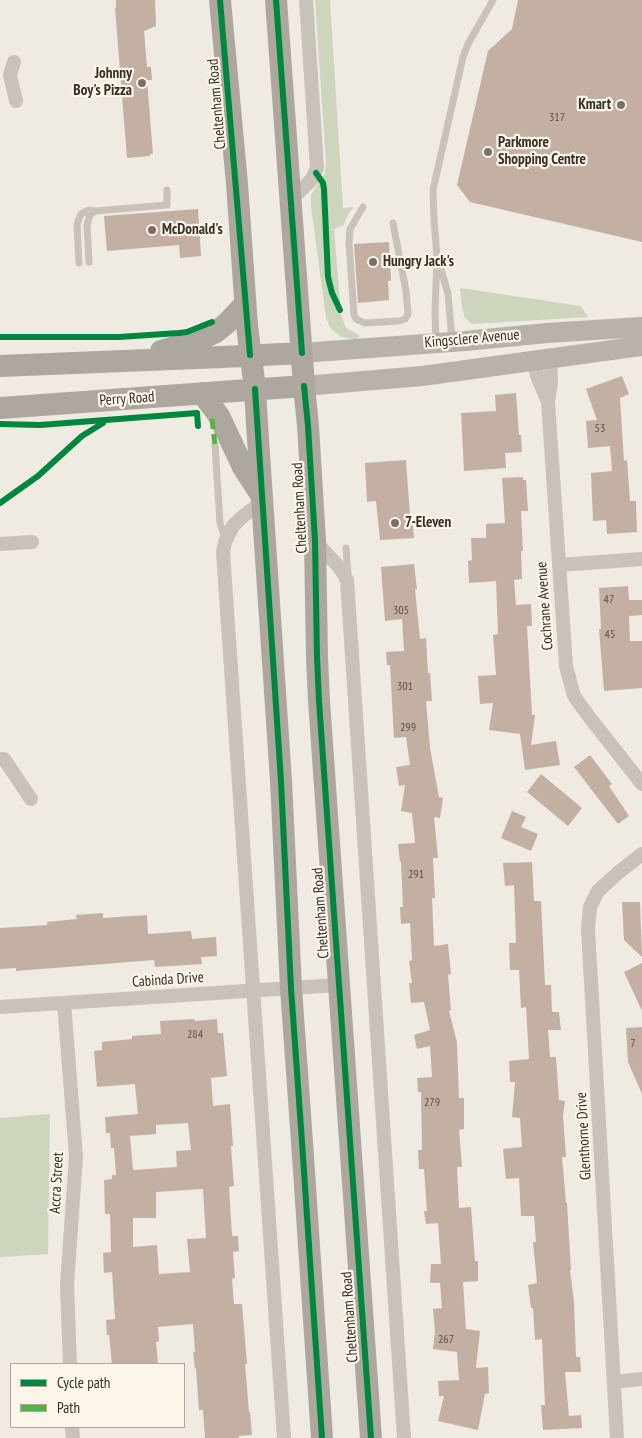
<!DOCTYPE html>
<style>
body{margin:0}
#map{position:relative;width:642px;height:1438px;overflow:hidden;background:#efeae2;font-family:"PT Sans Narrow",sans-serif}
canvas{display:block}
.legend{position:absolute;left:10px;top:1363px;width:175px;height:65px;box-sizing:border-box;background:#fbf5ea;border:1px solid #ada69c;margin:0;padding:6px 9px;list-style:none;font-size:15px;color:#392f28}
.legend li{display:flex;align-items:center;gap:10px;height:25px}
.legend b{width:25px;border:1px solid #ada69c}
</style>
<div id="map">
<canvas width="642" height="1438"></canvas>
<ul class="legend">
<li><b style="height:6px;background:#00873e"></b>Cycle path</li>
<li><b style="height:6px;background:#56b245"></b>Path</li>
</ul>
</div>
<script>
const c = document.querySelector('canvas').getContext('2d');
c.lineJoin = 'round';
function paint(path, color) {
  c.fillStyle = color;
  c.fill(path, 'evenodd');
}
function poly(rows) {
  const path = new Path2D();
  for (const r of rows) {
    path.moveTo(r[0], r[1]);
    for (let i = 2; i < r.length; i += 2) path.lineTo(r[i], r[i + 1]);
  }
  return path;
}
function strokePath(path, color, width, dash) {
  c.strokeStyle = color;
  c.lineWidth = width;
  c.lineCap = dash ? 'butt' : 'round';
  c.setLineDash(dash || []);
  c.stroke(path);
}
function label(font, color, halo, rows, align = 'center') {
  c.font = font + ' "PT Sans Narrow",sans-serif';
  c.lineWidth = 4.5;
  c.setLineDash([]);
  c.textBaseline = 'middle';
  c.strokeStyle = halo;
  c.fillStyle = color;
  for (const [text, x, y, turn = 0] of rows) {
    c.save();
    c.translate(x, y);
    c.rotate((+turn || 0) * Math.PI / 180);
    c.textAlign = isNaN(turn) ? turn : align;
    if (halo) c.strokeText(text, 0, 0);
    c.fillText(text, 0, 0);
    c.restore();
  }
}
const green = poly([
 [315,0,330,0,343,208,354,207,348,215,344,225,334,229,341,315,346,328,359,335,358,340,341,337,331,329,326,318,311,206,311,195,325,173,326,162],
 [460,288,581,306,588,317,472,324,465,318,462,308],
 [50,1114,48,1254,0,1257,0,1118]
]);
const building = poly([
 [116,0,155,0,156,26,144,31,147,67,151,67,152,80,147,80,153,154,150,154,150,156,127,158,115,8,116,8],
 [518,0,642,0,642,242,470,202,457,185,488,51,512,29],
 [198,209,201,256,180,258,179,245,107,251,104,216],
 [389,242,391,281,388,281,389,300,358,303,354,244],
 [622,376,629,394,620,398,624,461,627,460,630,501,636,501,637,532,607,534,606,520,593,521,591,473,612,471,610,446,588,448,586,421,597,420,586,389],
 [516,393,519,435,521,435,522,452,505,453,506,468,464,471,461,413,496,411,495,395],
 [406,460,410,515,412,515,414,538,380,540,376,501,367,502,365,463],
 [523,477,523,480,526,480,528,511,521,511,523,551,521,551,522,579,514,580,516,605,531,604,532,626,527,626,532,715,535,715,531,745,556,741,560,765,525,770,520,734,489,730,493,703,480,704,478,676,496,675,493,635,498,634,496,581,469,583,468,561,472,560,471,538,486,538,486,524,505,523,502,478],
 [414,564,417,589,415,589,420,639,426,638,428,673,430,673,432,701,426,701,430,748,439,797,443,798,440,818,434,817,438,858,433,858,435,898,432,898,434,946,448,944,451,974,448,975,451,1010,449,1011,457,1042,459,1098,464,1098,464,1129,459,1130,462,1167,457,1167,459,1208,471,1207,475,1261,478,1261,478,1281,463,1282,466,1329,480,1331,476,1368,488,1367,489,1393,485,1394,478,1430,438,1421,444,1396,439,1396,438,1381,459,1380,457,1352,433,1349,435,1330,433,1309,442,1308,440,1283,430,1283,431,1264,441,1264,438,1223,426,1224,424,1211,427,1211,424,1169,419,1169,418,1150,422,1150,421,1092,418,1092,417,1078,432,1077,430,1046,417,1049,414,1035,430,1030,424,1002,411,1003,409,983,412,983,409,961,412,960,410,923,401,924,400,907,403,907,401,861,400,862,398,844,415,843,412,813,401,811,405,785,399,786,396,767,410,765,406,737,394,738,390,665,387,665,386,652,404,651,402,619,385,621,381,567],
 [628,586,629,600,642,600,642,615,629,616,630,641,642,641,642,688,604,691,599,629,601,629,599,588],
 [590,755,612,784,609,786,629,816,618,824,574,767],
 [541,774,582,808,568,826,527,792],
 [512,811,526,817,521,827,538,834,531,851,501,838],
 [532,862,534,901,541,901,545,985,551,985,552,1012,559,1012,561,1030,548,1030,550,1057,556,1057,559,1100,565,1101,563,1116,566,1157,562,1157,566,1203,567,1203,571,1270,570,1270,574,1302,576,1357,580,1357,581,1372,565,1372,569,1416,581,1415,582,1428,543,1430,541,1405,545,1405,542,1339,535,1340,533,1308,531,1308,528,1285,537,1283,533,1242,536,1242,534,1216,521,1216,519,1178,506,1179,503,1149,522,1147,520,1118,512,1117,515,1082,510,1082,509,1061,529,1059,526,1007,521,1008,519,970,510,970,509,943,516,943,514,885,505,886,503,863],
 [622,902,640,902,642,957,624,940],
 [103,913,103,918,147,915,148,934,191,931,192,939,216,937,217,956,201,957,202,964,155,967,154,960,16,971,16,968,0,969,0,928,47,925,47,922,77,919,76,915],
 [642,963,642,1011,624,972],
 [194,1019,195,1021,217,1019,218,1033,223,1033,227,1076,211,1078,213,1106,230,1104,233,1146,231,1146,234,1186,229,1187,232,1236,238,1236,239,1251,233,1252,235,1278,232,1279,234,1304,242,1304,247,1364,245,1364,249,1412,250,1412,252,1435,239,1436,239,1438,205,1438,203,1410,199,1410,196,1368,195,1368,193,1352,195,1352,193,1324,158,1327,159,1341,156,1342,158,1364,112,1364,109,1335,107,1335,106,1320,115,1319,112,1272,104,1273,103,1253,111,1252,110,1214,105,1214,104,1180,112,1179,112,1175,116,1175,114,1148,111,1148,110,1133,106,1133,105,1117,138,1114,135,1084,97,1087,94,1051,102,1050,102,1042,132,1039,132,1036,161,1034,160,1021],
 [188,1123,191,1150,176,1151,177,1167,133,1170,130,1136,156,1134,156,1125],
 [203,1189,206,1238,187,1239,190,1272,159,1274,157,1245,133,1247,133,1218,156,1218,156,1192],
 [642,1027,642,1094,628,1062,626,1028]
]);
const lane = poly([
 [363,207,350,229,349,243,354,315,356,319,365,323,399,321,405,319,408,314,406,291,393,223],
 [89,262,87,225,90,215,95,211],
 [439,262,448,294,452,340],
 [79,263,77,224,81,214,89,210,95,211,167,205,167,190],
 [436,341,435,313,437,257,434,220,433,190,463,57,468,44,493,0],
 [215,445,220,523,225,539],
 [346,548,348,575]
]);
const street = poly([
 [14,62,10,75,16,101],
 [291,200,312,179,317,168,306,0],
 [550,359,551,382,548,402,566,666,574,696,590,718,642,784],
 [534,361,537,376,548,402],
 [262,502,242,517,233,526,225,542,223,552,284,1438],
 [315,541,338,566,344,574,347,580,404,1438],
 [0,544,32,542],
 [559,565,642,559],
 [0,759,4,759,31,799],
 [64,1003,76,1156,67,1285,70,1364],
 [0,1007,338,985],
 [614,1382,642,1379],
 [72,1427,73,1438],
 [617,1438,588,929,590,907,598,891,619,872,642,854]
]);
const secondary = poly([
 [302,353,465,341,547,333,642,327],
 [304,386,422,376,642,346]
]);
const primary = poly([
 [220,0,237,184,247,326,255,389,257,424,281,781,291,988,302,1142,322,1438],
 [276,0,304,386,308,426,315,541,317,657,319,701,371,1438],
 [161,351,199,340,216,332,227,323,245,304],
 [0,366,222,357,302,353],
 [202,393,219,416,243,467,261,495],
 [0,408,304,386]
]);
const quiet = poly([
 [212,419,215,445]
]);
const cycleway = poly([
 [220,0,250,355],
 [276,0,302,353],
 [316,173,323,183,324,189,328,277,332,293,340,310],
 [0,337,119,337,179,333,187,332,212,322],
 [304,386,308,426,315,541,317,657,319,701,371,1438],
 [255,389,281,781,291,988,302,1142,322,1438],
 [0,424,40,425,197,413,198,426],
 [0,503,38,476,82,436,103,423]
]);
const markers = [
 [142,83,5,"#797069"],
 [621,105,5,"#797069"],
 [488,152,5,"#797069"],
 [152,230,5,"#797069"],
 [373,262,5,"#797069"],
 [395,523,5,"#797069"]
];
const numberNames = [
 ["317",557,118],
 ["53",600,429],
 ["47",609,600],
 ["305",401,611],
 ["45",610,635],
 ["301",405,687],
 ["299",408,728],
 ["291",416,875],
 ["284",195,1035],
 ["7",633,1044],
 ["279",432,1103],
 ["267",446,1340]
];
const poiNames = [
 ["Johnny",132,74,"right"],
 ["Boy's Pizza",132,91,"right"],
 ["Kmart",611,105,"right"],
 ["Parkmore",498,143],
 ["Shopping Centre",498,160],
 ["McDonald's",162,230],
 ["Hungry Jack's",383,262],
 ["7-Eleven",405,523]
];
const streetNames = [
 ["Cheltenham Road",217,104,-95],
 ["Kingsclere Avenue",472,339,-5],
 ["Perry Road",127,399,-4],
 ["Cheltenham Road",300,508,-93],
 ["Cochrane Avenue",545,606,-94],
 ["Cheltenham Road",321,913,-94],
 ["Cabinda Drive",168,980,-4],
 ["Glenthorne Drive",584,1136,-93],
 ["Accra Street",57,1183,-87],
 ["Cheltenham Road",350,1317,-94]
];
paint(green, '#cdd5bc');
paint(building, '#c3b0a3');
strokePath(lane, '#c8c2bb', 7);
strokePath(street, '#c8c2bb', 14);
strokePath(secondary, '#b9b2ab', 20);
strokePath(primary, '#ada7a0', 22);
strokePath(quiet, '#56b245', 5, [10, 5]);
strokePath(cycleway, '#00873e', 6);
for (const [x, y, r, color] of markers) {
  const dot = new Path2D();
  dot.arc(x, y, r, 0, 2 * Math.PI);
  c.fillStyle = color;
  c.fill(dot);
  strokePath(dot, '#fbf5ea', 2);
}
label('12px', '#5c4f47', null, numberNames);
label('bold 15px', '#392f28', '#fbf5ea', poiNames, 'left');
label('15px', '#392f28', '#fbf5ea', streetNames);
</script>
